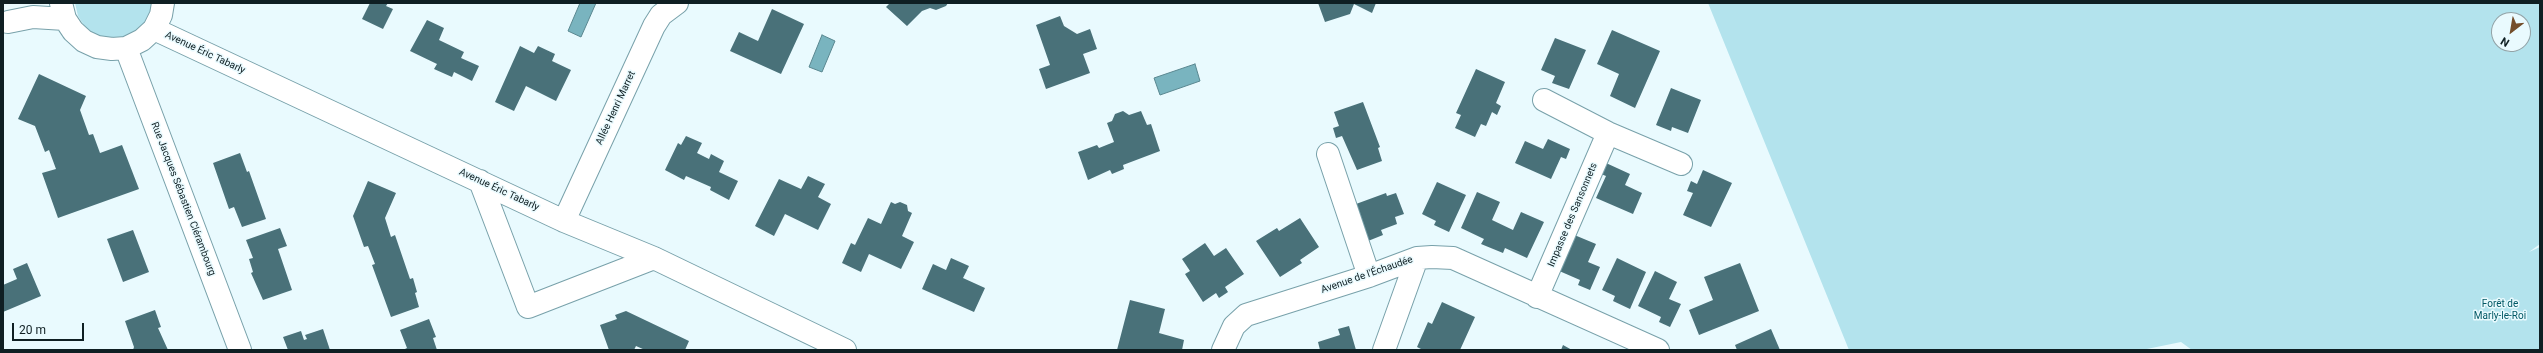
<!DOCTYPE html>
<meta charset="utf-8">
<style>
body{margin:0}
#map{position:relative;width:2543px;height:353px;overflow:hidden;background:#e9fafe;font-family:Roboto,sans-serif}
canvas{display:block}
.frame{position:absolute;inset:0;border:4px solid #0f1f23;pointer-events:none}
.north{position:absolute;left:2491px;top:12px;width:40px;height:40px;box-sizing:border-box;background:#e9fafe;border:1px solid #92a2a6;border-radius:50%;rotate:211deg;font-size:11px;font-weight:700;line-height:16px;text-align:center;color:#0f1f23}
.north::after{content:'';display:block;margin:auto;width:14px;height:18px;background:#744e2b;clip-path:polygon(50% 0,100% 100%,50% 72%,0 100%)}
.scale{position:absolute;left:12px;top:323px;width:72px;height:18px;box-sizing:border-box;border:2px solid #0f1f23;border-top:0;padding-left:5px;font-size:12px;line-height:14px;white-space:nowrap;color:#0f1f23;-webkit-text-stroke:3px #e9fafe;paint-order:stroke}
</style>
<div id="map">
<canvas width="2543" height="353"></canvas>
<div class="frame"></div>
<div class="north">N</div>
<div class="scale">20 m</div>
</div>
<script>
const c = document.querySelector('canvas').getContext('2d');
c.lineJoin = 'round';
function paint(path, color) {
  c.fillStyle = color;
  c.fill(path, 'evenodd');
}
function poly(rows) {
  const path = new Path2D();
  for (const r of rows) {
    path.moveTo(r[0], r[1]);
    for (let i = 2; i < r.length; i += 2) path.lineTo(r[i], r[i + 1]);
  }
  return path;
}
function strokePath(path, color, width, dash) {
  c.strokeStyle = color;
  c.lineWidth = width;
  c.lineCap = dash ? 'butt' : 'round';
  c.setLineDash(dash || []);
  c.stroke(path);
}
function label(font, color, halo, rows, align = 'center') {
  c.font = font + ' Roboto,sans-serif';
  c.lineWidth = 3;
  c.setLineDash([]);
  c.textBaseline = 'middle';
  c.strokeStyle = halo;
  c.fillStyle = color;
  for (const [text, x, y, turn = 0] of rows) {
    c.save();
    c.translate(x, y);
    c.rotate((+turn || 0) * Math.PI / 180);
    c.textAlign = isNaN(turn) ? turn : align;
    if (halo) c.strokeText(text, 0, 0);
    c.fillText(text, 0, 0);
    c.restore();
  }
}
const green = poly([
 [75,3,156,3,145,28,121,41,95,35,85,27,78,16],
 [1708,3,2540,3,2540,244,2529,252,2540,247,2540,350,2192,350,2181,342,2142,350,1849,350],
 [2499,20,2523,20,2523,44,2499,44]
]);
const water = poly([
 [580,3,596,3,581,37,568,31,580,3],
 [822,35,835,41,822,72,809,67,822,35],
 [1195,64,1200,81,1160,95,1154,78,1195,64]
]);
const building = poly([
 [370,3,388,3,386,6,393,9,383,29,362,19],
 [890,3,948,3,946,6,936,10,930,8,922,11,907,26,886,7],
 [1318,3,1376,3,1372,13,1354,4,1350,14,1325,22],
 [772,9,804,24,781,74,730,51,739,32,758,41],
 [1060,16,1064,26,1077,34,1090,29,1097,49,1083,54,1090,73,1046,89,1039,69,1050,65,1036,25],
 [427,20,444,28,439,40,464,52,461,58,479,66,472,81,454,72,452,77,434,69,437,64,410,51],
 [1612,30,1660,51,1635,108,1610,96,1619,74,1597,64],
 [1555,38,1586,50,1569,89,1552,83,1555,76,1541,70],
 [520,46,534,53,538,46,555,54,552,61,571,70,556,101,526,86,514,111,495,102],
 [1476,69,1505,82,1496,103,1501,106,1497,115,1492,112,1486,126,1481,124,1475,137,1455,128,1461,115,1456,113],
 [39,74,86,96,80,110,89,135,93,134,100,153,122,145,139,189,58,218,42,173,56,169,49,150,45,152,35,126,18,119],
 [1671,88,1701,100,1688,133,1672,127,1671,131,1656,125],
 [1363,102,1380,147,1378,148,1382,161,1357,170,1342,136,1336,138,1333,128,1339,126,1334,112],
 [1123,111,1129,115,1141,111,1147,125,1151,124,1160,151,1123,165,1124,169,1112,174,1110,170,1088,180,1078,152,1097,145,1099,148,1114,142,1107,123,1112,121,1115,114],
 [686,136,702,143,697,153,709,159,711,154,724,161,719,172,738,181,729,200,710,190,711,187,686,176,684,180,665,170,678,143,681,145],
 [1548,139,1570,149,1566,159,1561,157,1551,179,1515,163,1525,141,1543,149],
 [240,153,247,172,249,171,266,219,242,227,234,207,229,209,213,163],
 [1606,163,1630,174,1625,185,1642,193,1633,214,1596,198,1606,176,1601,174],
 [1703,170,1732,183,1711,227,1683,215,1693,193,1687,191,1691,181,1697,184],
 [808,176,825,184,818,197,831,204,818,230,785,214,774,236,755,226,779,179,801,189],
 [368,181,396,193,385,218,391,237,395,235,410,279,413,278,417,292,415,293,419,307,391,317,372,265,375,264,368,246,364,247,353,216],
 [1437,182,1466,195,1449,232,1434,225,1436,221,1422,214],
 [1477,192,1500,202,1492,220,1513,230,1521,212,1544,222,1527,258,1505,248,1503,253,1481,244,1484,239,1461,228],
 [1386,193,1387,196,1396,193,1404,214,1395,217,1397,224,1381,230,1383,235,1368,241,1356,204],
 [891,202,895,204,900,202,907,205,908,211,912,213,902,236,914,242,901,269,869,254,861,272,842,263,851,243,855,245,868,218,881,224],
 [1300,218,1319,247,1300,260,1302,263,1280,277,1256,241,1277,228,1279,231],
 [280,228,287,246,278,249,292,290,263,300,251,273,253,272,249,259,253,258,246,240],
 [133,230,149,272,123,282,107,239],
 [1572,234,1596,244,1588,262,1600,267,1590,290,1578,285,1580,280,1557,270],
 [1205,243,1214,256,1226,248,1244,274,1225,287,1228,292,1219,298,1216,293,1203,302,1185,274,1190,271,1182,259],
 [951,258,969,266,963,278,985,288,974,312,922,289,933,264,946,270],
 [1617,258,1646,272,1630,309,1613,301,1615,296,1602,290],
 [27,263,41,296,3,312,3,285,17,279,13,269],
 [1740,263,1759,311,1699,335,1689,310,1713,300,1704,277],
 [1655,271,1677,282,1669,299,1681,304,1670,327,1659,322,1661,317,1638,306],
 [1130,300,1165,309,1159,333,1184,340,1182,350,1117,350],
 [1442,302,1475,317,1460,350,1423,350,1417,347,1428,322,1432,324],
 [155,310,161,327,158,328,168,350,133,350,134,347,125,321],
 [626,311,689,341,685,350,645,350,636,346,634,350,609,350,600,325,617,319,615,315],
 [429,319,436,337,433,338,437,350,403,350,407,348,400,330],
 [1349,326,1356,350,1320,350,1318,342,1340,335,1338,329],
 [323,329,330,350,288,350,283,337,301,331,304,340,307,339,305,335],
 [1771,329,1780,350,1737,350,1735,345],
 [1563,345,1572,350,1561,350]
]);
const street = poly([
 [61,3,65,19,73,31,84,41,97,47,112,49,126,48,142,40,154,29,161,15,163,3],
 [8,22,33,17,65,19],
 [154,29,564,221,654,258,845,350],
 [126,48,240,350],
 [1544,100,1608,133,1681,164],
 [1328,154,1369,276],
 [480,181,528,307,654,258],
 [564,221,654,26,661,15,677,3],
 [1537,297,1608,133],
 [1223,350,1234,326,1246,315,1369,276,1417,258,1432,257,1453,258,1658,350],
 [1384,350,1417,258]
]);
const streetNames = [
 ["Avenue Éric Tabarly",205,53,25],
 ["Allée Henri Marret",616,108,-65],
 ["Avenue Éric Tabarly",499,190,25],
 ["Rue Jacques Sébastien Clérambourg",183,199,69],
 ["Impasse des Sansonnets",1573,215,-67],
 ["Avenue de l'Échaudée",1367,275,-19]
];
const parkNames = [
 ["Forêt de",2500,304],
 ["Marly-le-Roi",2500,316]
];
paint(green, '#b3e3ed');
paint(water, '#79b4bf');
strokePath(water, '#598790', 1);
paint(building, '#497179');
strokePath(street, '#78a1aa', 24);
strokePath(street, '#fff', 22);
label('10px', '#0f1f23', '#e9fafe', streetNames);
label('10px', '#005865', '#e9fafe', parkNames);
</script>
